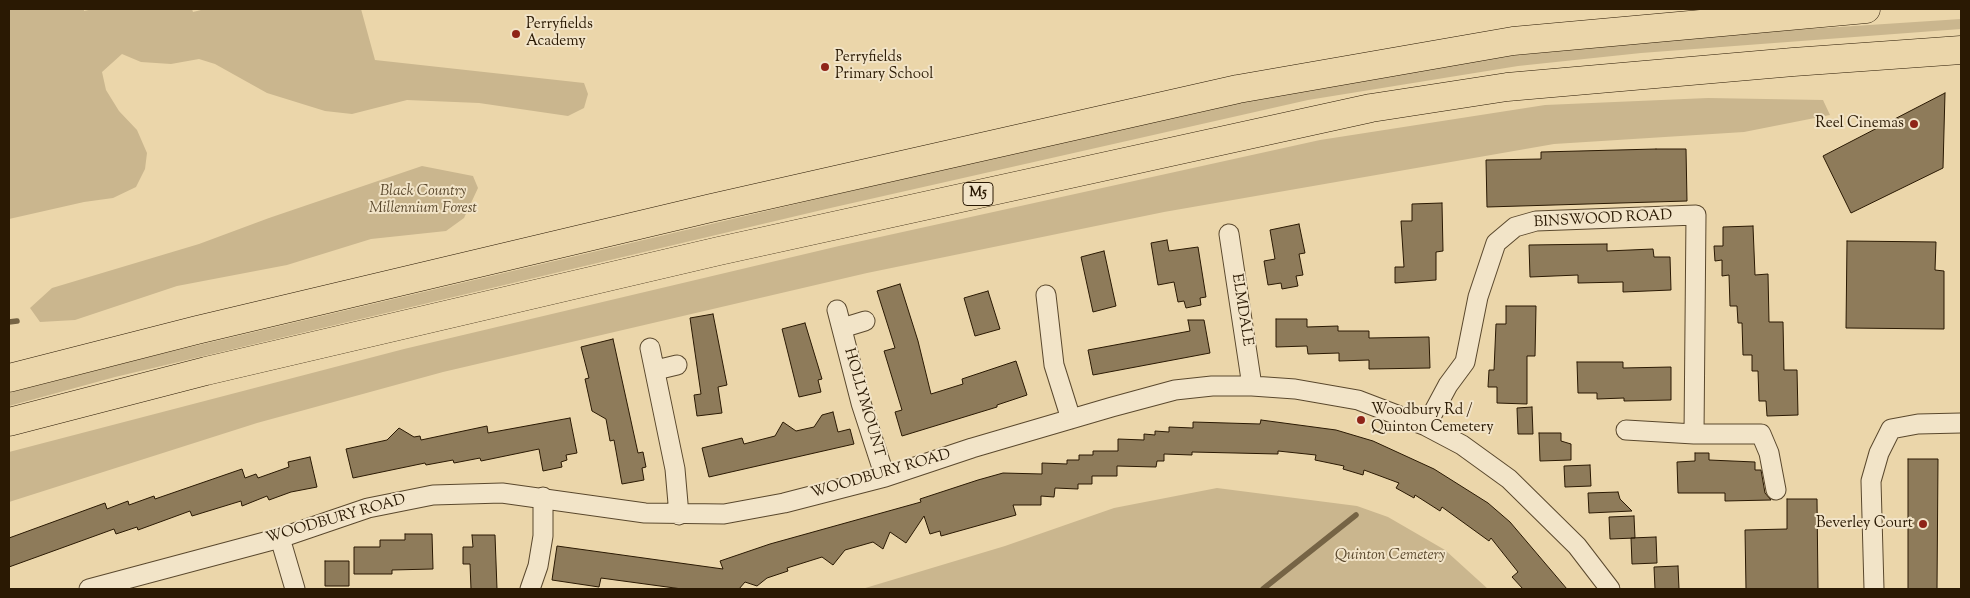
<!DOCTYPE html>
<style>
body{margin:0}
#map{position:relative;width:1970px;height:598px;overflow:hidden;background:#ebd6aa;font-family:"Sorts Mill Goudy",serif}
canvas{display:block}
.frame{position:absolute;inset:0;border:10px solid #2a1903;pointer-events:none}
</style>
<div id="map">
<canvas width="1970" height="598"></canvas>
<div class="frame"></div>
</div>
<script>
const c = document.querySelector('canvas').getContext('2d');
c.lineJoin = 'round';
function paint(path, color) {
  c.fillStyle = color;
  c.fill(path, 'evenodd');
}
function poly(rows) {
  const path = new Path2D();
  for (const r of rows) {
    path.moveTo(r[0], r[1]);
    for (let i = 2; i < r.length; i += 2) path.lineTo(r[i], r[i + 1]);
  }
  return path;
}
function strokePath(path, color, width, dash) {
  c.strokeStyle = color;
  c.lineWidth = width;
  c.lineCap = dash ? 'butt' : 'round';
  c.setLineDash(dash || []);
  c.stroke(path);
}
function label(font, color, halo, rows, align = 'center') {
  c.font = font + ' "Sorts Mill Goudy",serif';
  c.lineWidth = 4;
  c.setLineDash([]);
  c.textBaseline = 'middle';
  c.strokeStyle = halo;
  c.fillStyle = color;
  for (const [text, x, y, turn = 0] of rows) {
    c.save();
    c.translate(x, y);
    c.rotate((+turn || 0) * Math.PI / 180);
    c.textAlign = isNaN(turn) ? turn : align;
    if (halo) c.strokeText(text, 0, 0);
    c.fillText(text, 0, 0);
    c.restore();
  }
}
const green = poly([
 [9,9,84,9,84,11,93,9,192,9,193,12,205,9,361,9,375,60,584,83,588,94,584,108,568,116,479,103,407,100,352,114,325,111,267,93,215,64,199,59,171,64,141,62,122,54,102,72,106,90,119,111,137,130,147,153,145,169,136,187,113,198,84,202,9,219],
 [1961,19,1961,29,1641,53,1518,66,1308,100,826,209,115,377,9,406,9,393,144,358,1160,118,1269,95,1497,57,1747,33],
 [1708,98,1823,100,1830,115,1744,132,1554,144,1164,212,867,273,443,372,257,423,9,502,9,452,404,349,839,246,1320,140,1545,105],
 [422,166,473,176,478,188,464,218,446,231,371,239,287,265,177,286,75,320,40,322,30,308,52,288,199,244,269,218],
 [1217,488,1357,506,1388,517,1445,550,1488,589,862,589,1005,546,1114,508]
]);
const stream = poly([
 [9,322,17,321],
 [1263,589,1356,515]
]);
const building = poly([
 [1945,93,1943,168,1851,213,1823,156,1945,93],
 [1656,149,1686,149,1687,201,1487,207,1486,160,1541,159,1541,152,1656,149],
 [1442,203,1443,251,1436,252,1436,280,1395,283,1395,267,1404,267,1401,221,1412,221,1412,204,1442,203],
 [1299,224,1305,253,1299,254,1303,275,1296,276,1298,286,1282,289,1281,283,1268,285,1264,261,1275,259,1270,230,1299,224],
 [1753,226,1755,275,1768,274,1769,322,1783,322,1784,370,1797,370,1798,415,1767,416,1766,401,1759,401,1758,371,1752,371,1752,355,1743,355,1742,323,1738,323,1737,306,1730,306,1729,275,1722,276,1722,260,1715,261,1714,246,1723,246,1723,227,1753,226],
 [1167,240,1169,251,1198,247,1206,297,1200,298,1201,305,1186,308,1184,301,1178,302,1174,282,1158,285,1151,243,1167,240],
 [1847,241,1936,242,1935,270,1944,271,1944,329,1846,328,1847,241],
 [1607,244,1607,251,1653,249,1654,257,1670,257,1671,290,1623,292,1623,282,1578,283,1578,275,1530,277,1529,245,1607,244],
 [1104,251,1116,306,1093,312,1081,257,1104,251],
 [900,284,918,341,931,394,963,384,962,379,1016,361,1027,395,997,405,997,407,902,436,895,412,902,410,884,351,895,348,877,291,900,284],
 [988,291,1000,329,975,336,964,298,988,291],
 [1506,306,1536,306,1535,356,1527,356,1527,404,1497,403,1497,387,1488,387,1489,370,1494,370,1496,324,1506,324,1506,306],
 [713,314,727,385,718,387,722,413,697,416,694,395,701,394,690,318,713,314],
 [1276,319,1307,319,1307,327,1338,326,1338,331,1369,331,1369,338,1429,337,1430,368,1369,369,1369,360,1339,361,1339,353,1308,354,1307,346,1276,347,1276,319],
 [1188,320,1204,320,1210,353,1093,375,1088,350,1190,331,1188,320],
 [805,323,822,379,818,380,821,392,799,397,782,329,805,323],
 [613,339,638,453,643,452,646,467,642,468,644,480,622,484,614,440,610,441,606,419,592,411,585,379,589,378,581,347,613,339],
 [1577,362,1623,362,1623,368,1671,367,1671,400,1624,401,1624,398,1597,399,1597,393,1578,393,1577,362],
 [1532,407,1533,434,1518,434,1517,408,1532,407],
 [833,412,838,432,850,429,854,444,709,477,702,448,742,438,744,444,775,436,783,422,796,431,814,427,822,415,833,412],
 [570,418,577,453,566,455,567,460,561,462,562,467,543,471,539,449,481,461,480,458,454,463,453,460,426,465,425,463,353,478,346,449,387,440,399,428,414,437,420,436,421,440,487,426,488,433,570,418],
 [1261,420,1336,430,1373,441,1434,469,1488,503,1510,522,1567,589,1523,589,1512,577,1518,572,1491,538,1489,541,1442,507,1440,511,1415,495,1414,498,1396,488,1399,483,1364,470,1363,475,1343,469,1344,466,1315,460,1316,455,1278,451,1278,454,1192,452,1192,455,1164,454,1164,461,1157,461,1156,467,1117,466,1117,476,1092,476,1092,484,1078,484,1078,489,1055,488,1054,497,1041,496,1041,505,1013,505,1016,515,941,536,940,531,930,534,924,516,906,543,890,532,883,549,873,542,845,550,833,565,822,557,787,568,788,571,767,578,757,586,745,582,739,589,682,589,601,578,599,587,552,580,557,546,723,569,720,561,770,544,921,502,920,499,978,480,1003,473,1042,474,1042,463,1067,464,1067,460,1079,460,1079,455,1093,455,1093,451,1118,451,1118,439,1144,440,1144,434,1155,435,1155,431,1169,432,1169,427,1193,428,1193,422,1260,424,1261,420],
 [1539,433,1561,433,1561,441,1571,444,1571,460,1540,461,1539,433],
 [1695,453,1709,453,1709,460,1755,462,1755,470,1761,470,1765,493,1771,500,1725,501,1725,493,1678,493,1677,462,1695,461,1695,453],
 [310,457,317,487,291,492,269,500,267,496,242,506,241,501,192,516,190,511,138,530,137,527,116,534,114,529,9,567,9,538,105,503,107,509,128,501,129,505,154,496,155,499,242,469,245,478,256,474,258,478,289,467,288,462,310,457],
 [1908,459,1938,459,1937,589,1908,589,1908,459],
 [1590,465,1591,486,1565,487,1564,466,1590,465],
 [1618,492,1620,499,1632,511,1589,513,1588,493,1618,492],
 [1787,499,1817,499,1818,589,1746,589,1745,530,1787,529,1787,499],
 [1634,516,1635,538,1610,539,1609,517,1634,516],
 [405,534,432,534,433,569,392,570,392,574,354,574,354,547,380,547,380,540,405,540,405,534],
 [472,535,495,535,497,589,471,589,470,564,463,564,463,547,473,547,472,535],
 [1656,537,1657,563,1632,564,1631,538,1656,537],
 [325,561,349,561,349,586,325,586,325,561],
 [1678,566,1679,589,1655,589,1654,567,1678,566]
]);
const minor = poly([
 [1229,234,1252,386],
 [1046,295,1054,365,1071,419],
 [837,310,861,403,885,477],
 [842,328,865,321],
 [650,348,675,469,679,515],
 [656,370,677,365],
 [1426,426,1448,385,1465,362,1478,297,1496,243,1515,227,1536,221,1696,215,1694,434,1626,430],
 [1694,434,1761,434,1769,453,1776,490],
 [280,538,295,589],
 [89,589,280,538,368,508,433,495,502,493,645,513,724,514,784,503,885,477,972,448,1112,407,1175,390,1212,386,1252,386,1295,389,1358,400,1426,426,1462,445,1509,479,1577,546,1610,589],
 [530,589,538,566,543,536,543,497],
 [1874,589,1871,481,1879,453,1891,429,1918,424,1961,423]
]);
const highway = poly([
 [9,378,197,330,711,208,1238,89,1513,41,1866,9],
 [9,422,206,371,719,251,1371,108,1507,87,1793,62,1961,50]
]);
const markers = [
 [516,34,5,"#8f2418"],
 [825,67,5,"#8f2418"],
 [1914,124,5,"#8f2418"],
 [1361,420,5,"#8f2418"],
 [1923,524,5,"#8f2418"]
];
const shields = [
 [978,194,30]
];
const shieldNames = [
 ["M5",978,194]
];
const poiNames = [
 ["Perryfields",526,25],
 ["Academy",526,42],
 ["Perryfields",835,58],
 ["Primary School",835,75],
 ["Reel Cinemas",1904,124,"right"],
 ["Woodbury Rd /",1371,411],
 ["Quinton Cemetery",1371,428],
 ["Beverley Court",1913,524,"right"]
];
const parkNames = [
 ["Black Country",423,192],
 ["Millennium Forest",423,209],
 ["Quinton Cemetery",1390,556]
];
const streetNames = [
 ["BINSWOOD ROAD",1603,220,-3],
 ["ELMDALE",1241,310,81],
 ["HOLLYMOUNT",863,403,74],
 ["WOODBURY ROAD",881,475,-16],
 ["WOODBURY ROAD",336,520,-16]
];
paint(green, '#cab68e');
strokePath(stream, '#766445', 5.5);
paint(building, '#8e7b5a');
strokePath(building, '#2a1903', 1);
strokePath(minor, '#5a482d', 21);
strokePath(highway, '#2a1903', 29);
strokePath(minor, '#f2e4c8', 19);
strokePath(highway, '#ebd6aa', 28);
for (const [x, y, r, color] of markers) {
  const dot = new Path2D();
  dot.arc(x, y, r, 0, 2 * Math.PI);
  c.fillStyle = color;
  c.fill(dot);
  strokePath(dot, '#f2e4c8', 2);
}
for (const [x, y, w] of shields) {
  const box = new Path2D();
  box.roundRect(x - w / 2, y - 11.5, w, 23, 4);
  c.fillStyle = '#f2e4c8';
  c.fill(box);
  strokePath(box, '#2a1903', 1);
}
label('bold 14px', '#2a1903', null, shieldNames);
label('15px', '#2a1903', '#f2e4c8', poiNames, 'left');
label('italic 15px', '#5a482d', '#f2e4c8', parkNames);
label('15px', '#2a1903', '#f2e4c8', streetNames);
</script>
